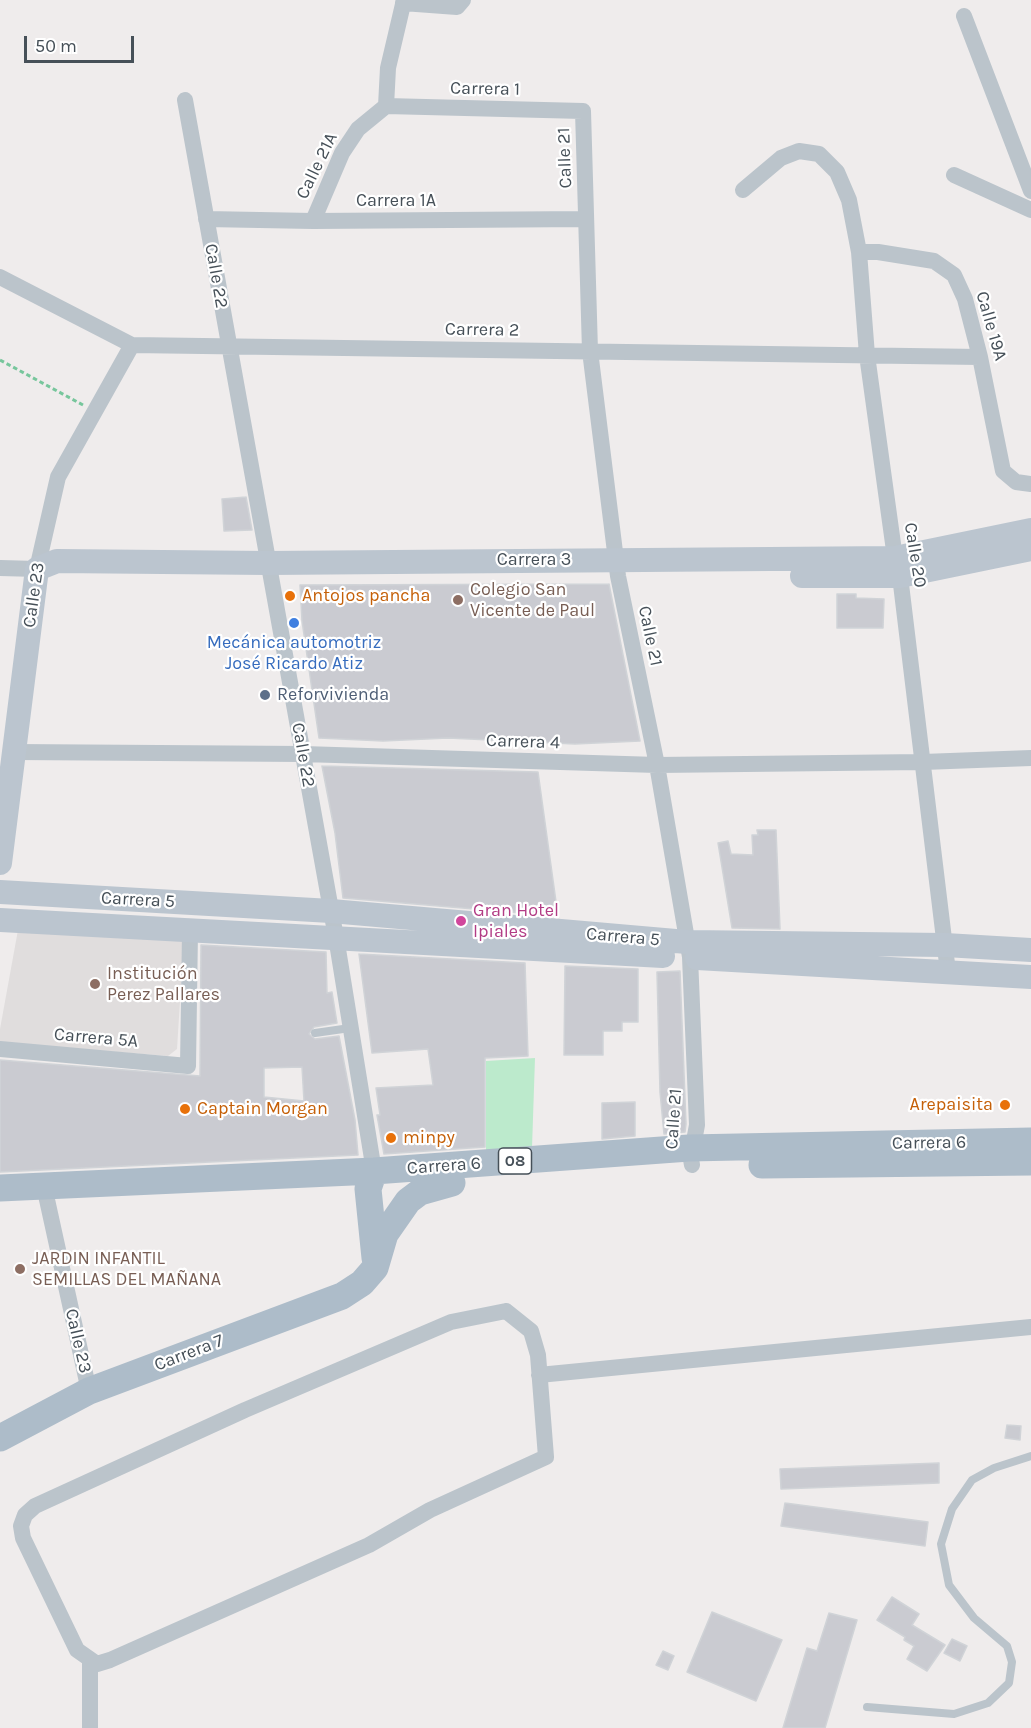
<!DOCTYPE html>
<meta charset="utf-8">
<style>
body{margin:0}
#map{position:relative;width:1031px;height:1728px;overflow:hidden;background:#efecec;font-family:Karla,sans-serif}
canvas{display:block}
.scale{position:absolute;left:24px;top:36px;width:110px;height:27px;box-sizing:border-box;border:3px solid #465058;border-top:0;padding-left:8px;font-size:18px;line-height:21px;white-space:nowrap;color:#465058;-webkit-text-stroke:4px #fff;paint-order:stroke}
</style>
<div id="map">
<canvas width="1031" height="1728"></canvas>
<div class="scale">50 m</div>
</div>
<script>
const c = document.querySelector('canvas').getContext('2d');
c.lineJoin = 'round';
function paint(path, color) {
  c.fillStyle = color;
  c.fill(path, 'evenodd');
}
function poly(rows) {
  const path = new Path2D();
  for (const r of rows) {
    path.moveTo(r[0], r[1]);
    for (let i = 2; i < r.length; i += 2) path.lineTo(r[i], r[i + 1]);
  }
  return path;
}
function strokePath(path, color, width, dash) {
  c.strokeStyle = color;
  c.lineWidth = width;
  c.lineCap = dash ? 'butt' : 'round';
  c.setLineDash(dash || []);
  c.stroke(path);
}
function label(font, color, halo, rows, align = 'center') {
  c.font = font + ' Karla,sans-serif';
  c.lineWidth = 4.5;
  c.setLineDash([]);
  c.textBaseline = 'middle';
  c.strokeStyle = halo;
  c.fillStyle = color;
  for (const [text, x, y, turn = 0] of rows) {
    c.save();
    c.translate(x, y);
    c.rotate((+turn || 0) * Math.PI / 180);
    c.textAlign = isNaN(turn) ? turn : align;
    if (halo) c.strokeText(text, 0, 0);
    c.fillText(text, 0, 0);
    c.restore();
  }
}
const education = poly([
 [18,930,184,938,177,1049,168,1056,0,1043,0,1029]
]);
const green = poly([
 [535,1058,532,1148,486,1153,486,1061]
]);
const building = poly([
 [246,497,252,530,224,531,222,499,246,497],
 [609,584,640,741,575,744,448,738,383,741,319,738,302,621,300,585,609,584],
 [837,594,856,594,856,598,884,599,883,628,837,628,837,594],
 [322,766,538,772,558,916,343,898,335,833,322,766],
 [757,830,776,830,780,929,732,928,718,843,728,841,731,854,753,855,752,835,758,835,757,830],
 [201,945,326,952,327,993,332,992,337,1023,314,1027,309,1034,315,1039,339,1036,355,1120,358,1155,0,1172,0,1060,200,1076,201,945],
 [302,1067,304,1101,264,1097,264,1068,302,1067],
 [359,954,525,963,528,1056,485,1058,485,1147,384,1154,377,1115,380,1115,376,1088,433,1085,428,1049,372,1053,359,954],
 [565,966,638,969,638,1022,622,1022,622,1031,603,1031,603,1055,564,1055,565,966],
 [680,971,686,1124,685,1132,664,1134,660,1092,657,972,680,971],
 [635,1102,635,1136,602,1139,602,1103,635,1102],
 [1007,1425,1021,1426,1020,1440,1005,1438,1007,1425],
 [939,1463,939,1483,781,1489,780,1469,939,1463],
 [785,1503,928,1522,925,1546,781,1526,785,1503],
 [892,1597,919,1614,912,1625,945,1645,927,1671,907,1659,914,1646,904,1640,905,1637,877,1620,892,1597],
 [712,1612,782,1640,756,1701,687,1672,712,1612],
 [829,1613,857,1620,825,1728,783,1728,807,1648,817,1651,829,1613],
 [952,1639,967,1646,960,1661,944,1653,952,1639],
 [663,1651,674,1656,668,1670,656,1665,663,1651]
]);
const path = poly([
 [0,360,83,405]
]);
const lane = poly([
 [315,1033,343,1029],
 [867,1707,954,1714,988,1703,1009,1683,1012,1662,1007,1646,974,1618,949,1585,941,1544,952,1509,972,1480,994,1468,1031,1456]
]);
const street = poly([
 [403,3,457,7,463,0],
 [964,16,1031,191],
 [185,100,337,943,374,1171],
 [386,106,583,111,590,351,618,576,657,765,690,957,697,1125,694,1141,689,1148,692,1165],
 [386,106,388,68,404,0],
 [954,175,1031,210],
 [743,190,781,158,799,151,819,154,837,172,849,200,859,252,867,355,895,558,900,576,948,972],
 [206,219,313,221,586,219],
 [313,221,342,153,358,129,386,106],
 [859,252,878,252,934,261,954,275,965,299,980,357,1003,471,1016,482,1031,484],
 [0,277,132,345,980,357],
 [0,568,37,569,58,477,132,345],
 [14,752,303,754,657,765,923,762,1031,758],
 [0,1049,188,1066,190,932],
 [44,1186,89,1391],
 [506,1311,531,1331,538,1355,546,1457,430,1510,369,1545,110,1660,97,1664,77,1650,23,1538,21,1526,25,1515,35,1506,245,1410,451,1322,506,1311],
 [539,1375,1031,1327],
 [90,1728,90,1662]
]);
const secondary = poly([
 [37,569,57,561,268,563,895,558,1031,530],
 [802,576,900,576,1031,549],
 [0,863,37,569],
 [0,892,331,911,687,942,945,945,1031,950],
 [0,920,663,956],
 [697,958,1031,977]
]);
const primary = poly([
 [762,1165,1031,1162],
 [374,1171,368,1189,375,1258],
 [0,1188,374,1171,689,1148,1031,1141],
 [0,1438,89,1391,342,1296,362,1283,375,1268,385,1234,408,1201,420,1192,452,1183]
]);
const markers = [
 [290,596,6,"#e8710a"],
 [458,600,6,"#8d6e63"],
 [294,623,6,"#3f7fe0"],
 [265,695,6,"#5c6f8a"],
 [461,921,6,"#d1479c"],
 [95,984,6,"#8d6e63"],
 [1005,1105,6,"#e8710a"],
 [185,1109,6,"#e8710a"],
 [391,1138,6,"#e8710a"],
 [20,1269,6,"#8d6e63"]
];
const shields = [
 [515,1161,33]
];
const shieldNames = [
 ["08",515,1161]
];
const streetNames = [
 ["Carrera 1",485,89,1],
 ["Calle 21",565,158,-92],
 ["Calle 21A",317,166,-64],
 ["Carrera 1A",396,201],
 ["Calle 22",216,276,80],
 ["Calle 19A",991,326,74],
 ["Carrera 2",482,330,1],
 ["Calle 20",915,555,81],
 ["Carrera 3",534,560],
 ["Calle 23",34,595,-82],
 ["Calle 21",650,636,78],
 ["Carrera 4",523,742,2],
 ["Calle 22",303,755,80],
 ["Carrera 5",138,900,3],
 ["Carrera 5",623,937,5],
 ["Carrera 5A",96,1038,5],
 ["Calle 21",674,1119,-86],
 ["Carrera 6",929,1143,-1],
 ["Carrera 6",444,1166,-4],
 ["Calle 23",78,1341,77],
 ["Carrera 7",189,1353,-21]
];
const educationNames = [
 ["Colegio San",470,590],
 ["Vicente de Paul",470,611],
 ["Institución",107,974],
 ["Perez Pallares",107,995],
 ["JARDIN INFANTIL",32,1259],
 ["SEMILLAS DEL MAÑANA",32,1280]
];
const foodNames = [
 ["Antojos pancha",302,596],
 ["Arepaisita",993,1105,"right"],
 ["Captain Morgan",197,1109],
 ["minpy",403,1138]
];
const shopNames = [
 ["Mecánica automotriz",294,643],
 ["José Ricardo Atiz",294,664]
];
const serviceNames = [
 ["Reforvivienda",277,695]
];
const hotelNames = [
 ["Gran Hotel",473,911],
 ["Ipiales",473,932]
];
paint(education, '#e0dddd');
paint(green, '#bceacc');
paint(building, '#cacbd1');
strokePath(building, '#d0d3d7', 1.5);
strokePath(path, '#77c69c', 3, [4.5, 3]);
strokePath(lane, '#bbc4cb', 8);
strokePath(street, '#bbc4cb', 16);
strokePath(secondary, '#bbc5cf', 24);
strokePath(primary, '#adbcc9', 27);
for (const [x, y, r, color] of markers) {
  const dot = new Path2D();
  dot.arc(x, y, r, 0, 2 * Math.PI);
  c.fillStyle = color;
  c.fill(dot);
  strokePath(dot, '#fff', 2);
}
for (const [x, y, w] of shields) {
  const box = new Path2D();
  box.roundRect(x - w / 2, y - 13, w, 26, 4.5);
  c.fillStyle = '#fff';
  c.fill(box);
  strokePath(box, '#465058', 1.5);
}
label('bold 16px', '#465058', null, shieldNames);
label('18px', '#465058', '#fff', streetNames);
label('18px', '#785e54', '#fff', educationNames, 'left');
label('18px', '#c56008', '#fff', foodNames, 'left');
label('18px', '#366cbe', '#fff', shopNames);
label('18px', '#4e5e75', '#fff', serviceNames, 'left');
label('18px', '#b23c85', '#fff', hotelNames, 'left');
</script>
